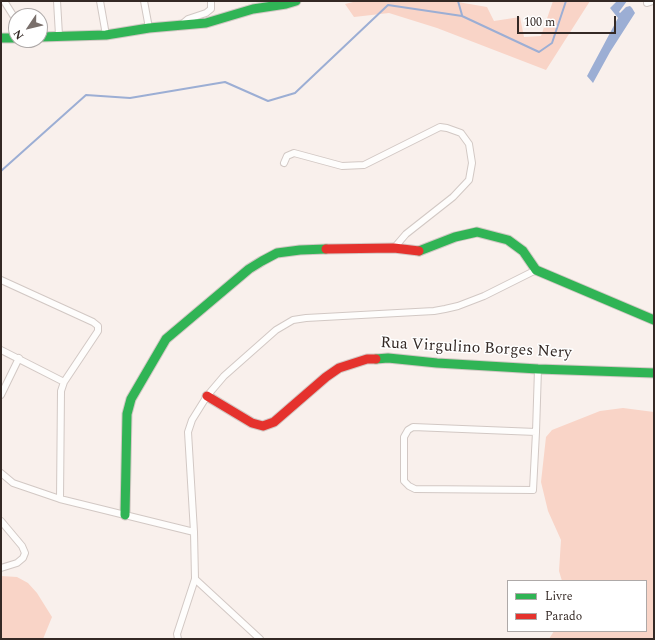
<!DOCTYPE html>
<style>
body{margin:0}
#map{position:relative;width:655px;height:640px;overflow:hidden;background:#f9f0ec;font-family:Spectral,serif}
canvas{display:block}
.frame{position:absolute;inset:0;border:2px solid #342925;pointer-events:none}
.legend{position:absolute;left:507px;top:580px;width:140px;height:52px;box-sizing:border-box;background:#fff;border:1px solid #aea9a8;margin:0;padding:5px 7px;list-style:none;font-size:12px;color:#342925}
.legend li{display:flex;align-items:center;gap:8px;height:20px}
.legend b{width:20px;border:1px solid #aea9a8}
.north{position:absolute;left:8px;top:8px;width:40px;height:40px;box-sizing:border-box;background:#fff;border:1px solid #aea9a8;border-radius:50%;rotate:235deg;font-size:11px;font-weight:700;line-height:16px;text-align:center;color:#342925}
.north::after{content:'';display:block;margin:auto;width:14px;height:18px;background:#796f6b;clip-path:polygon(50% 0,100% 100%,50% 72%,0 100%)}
.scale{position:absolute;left:517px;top:16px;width:99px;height:18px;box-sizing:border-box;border:2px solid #342925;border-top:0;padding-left:5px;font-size:12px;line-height:14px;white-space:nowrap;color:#342925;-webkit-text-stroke:3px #fff;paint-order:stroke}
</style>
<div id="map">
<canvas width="655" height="640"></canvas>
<div class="frame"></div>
<ul class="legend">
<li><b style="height:5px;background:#30b455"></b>Livre</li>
<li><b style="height:5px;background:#e5322d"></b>Parado</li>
</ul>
<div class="north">N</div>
<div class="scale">100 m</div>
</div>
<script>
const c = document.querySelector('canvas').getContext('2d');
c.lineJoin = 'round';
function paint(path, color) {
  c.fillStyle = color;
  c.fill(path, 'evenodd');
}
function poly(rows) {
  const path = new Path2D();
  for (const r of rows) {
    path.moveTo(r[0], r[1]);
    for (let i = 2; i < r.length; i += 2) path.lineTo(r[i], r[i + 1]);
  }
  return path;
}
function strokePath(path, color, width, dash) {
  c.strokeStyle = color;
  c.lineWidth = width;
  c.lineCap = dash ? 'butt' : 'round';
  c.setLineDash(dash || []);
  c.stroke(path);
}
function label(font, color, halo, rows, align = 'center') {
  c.font = font + ' Spectral,serif';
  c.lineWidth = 3;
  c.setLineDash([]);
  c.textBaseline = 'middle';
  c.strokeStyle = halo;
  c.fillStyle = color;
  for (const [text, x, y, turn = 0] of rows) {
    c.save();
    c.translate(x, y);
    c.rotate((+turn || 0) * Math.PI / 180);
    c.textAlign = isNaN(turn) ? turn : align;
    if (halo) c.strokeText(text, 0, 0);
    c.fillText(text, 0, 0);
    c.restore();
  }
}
const green = poly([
 [357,1,452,1,487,7,494,21,520,17,524,37,541,36,553,1,590,1,546,70,437,28,389,13,354,17,345,4],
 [623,408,654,412,654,639,549,639,554,631,646,631,646,581,562,581,559,571,561,540,548,511,541,482,546,437,552,430,600,411],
 [1,576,17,577,28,583,37,593,52,617,43,639,1,639]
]);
const water = poly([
 [617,1,627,1,619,12,620,13,626,7,630,6,632,8,635,13,610,52,593,83,587,76,618,18,610,8]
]);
const stream = poly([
 [458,1,462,15],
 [1,171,86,95,130,98,225,82,268,101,295,93,388,5,462,16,539,52,552,43,566,1]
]);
const street = poly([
 [4,1,16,20],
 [57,1,59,35],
 [100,1,106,35],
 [144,1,149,28],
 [647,1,647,3,653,1],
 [181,25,188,19,206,13,211,9,211,1],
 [284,163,287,156,294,153,342,166,364,165,440,127,447,128,461,133,469,144,472,163,469,180,453,197,406,234,394,248],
 [1,280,93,322,98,326,98,331,64,382,61,391,60,499],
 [1,350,64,382],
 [1,395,19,358],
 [536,432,413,427,408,430,404,437,404,481,409,486,415,489,533,490,536,432,538,369],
 [1,473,13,483,60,499,194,532],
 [1,521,22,546,25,553,23,558,17,563,1,568],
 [195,579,260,639],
 [178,639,177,634,195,579,194,532,188,432,192,420,207,396,224,376,276,330,293,320,306,318,434,311,445,309,458,306,484,296,536,270]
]);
const fast = poly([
 [40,37,106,35,149,28,206,23,253,9,286,4,296,1],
 [1,38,16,38],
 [419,251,455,237,477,232,508,240,523,251,536,270,654,320],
 [376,359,388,358,437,363,538,369,654,373],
 [125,515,127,414,131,399,166,339,249,269,262,261,277,253,300,250,326,249]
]);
const jam = poly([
 [326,249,394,248,419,251],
 [207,396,252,423,263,426,274,422,326,377,339,368,367,359,376,359]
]);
const streetNames = [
 ["Rua Virgulino Borges Nery",476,349,3]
];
paint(green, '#f9d4c7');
paint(water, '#9caed4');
strokePath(stream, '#9caed4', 2);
strokePath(street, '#d2c8c4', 8);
strokePath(fast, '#d2c8c4', 11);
strokePath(jam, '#d2c8c4', 11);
strokePath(street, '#fefdfc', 6);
strokePath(fast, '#30b455', 9);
strokePath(jam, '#e5322d', 9);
label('16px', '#342925', '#fff', streetNames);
</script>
